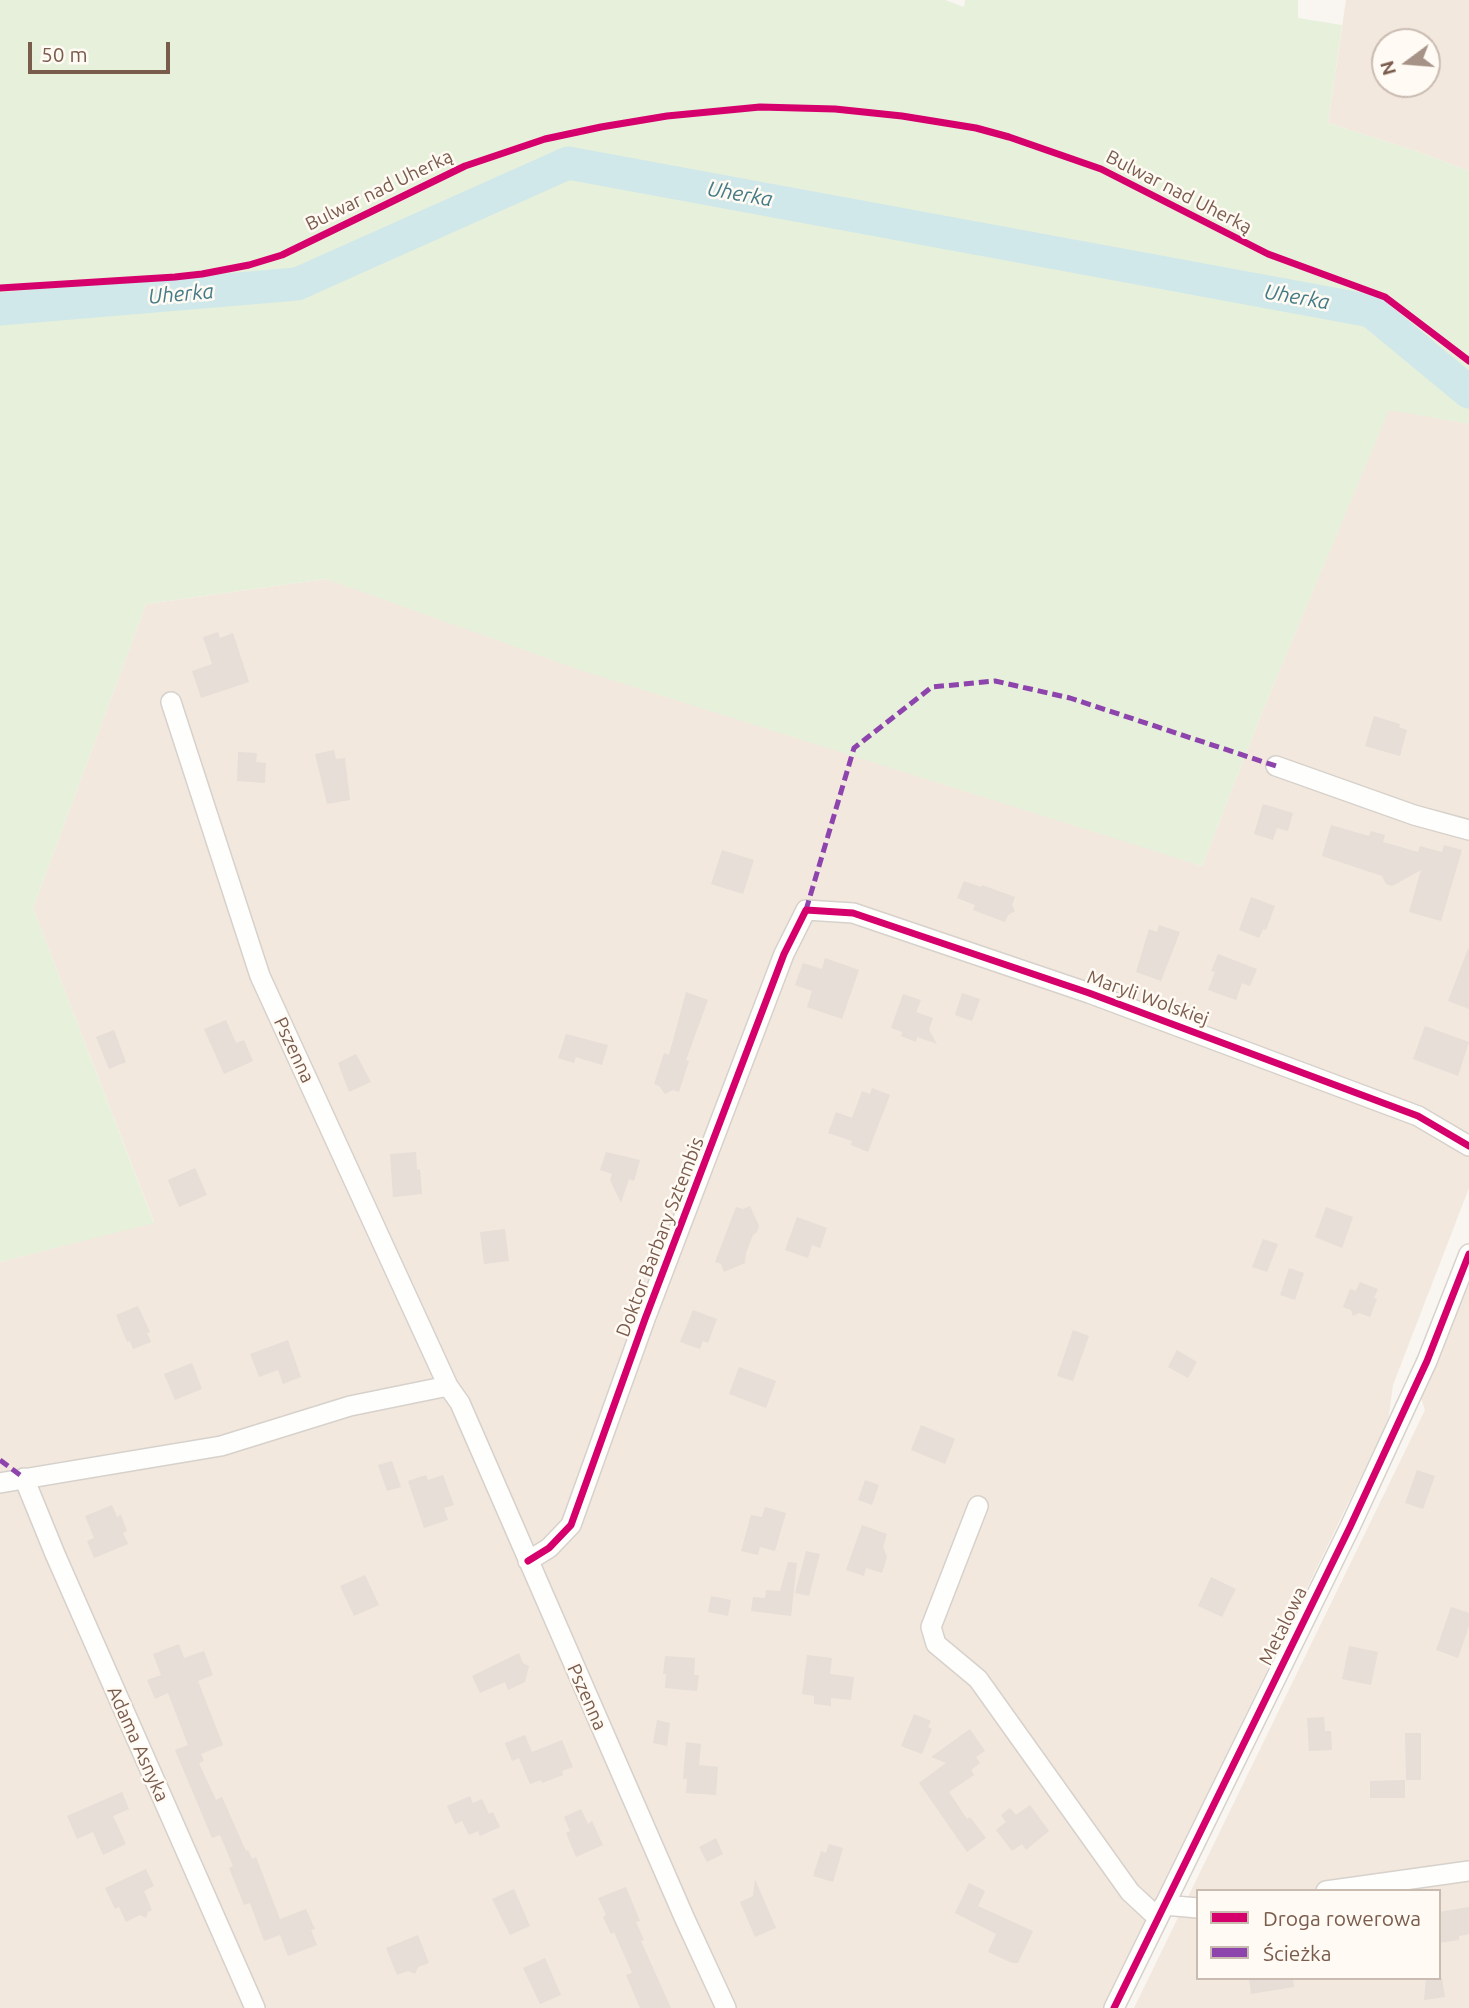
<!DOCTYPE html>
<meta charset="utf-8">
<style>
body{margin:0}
#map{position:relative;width:1469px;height:2008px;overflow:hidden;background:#f9f5f0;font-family:Ubuntu,sans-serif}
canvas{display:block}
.legend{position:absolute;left:1196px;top:1889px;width:245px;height:91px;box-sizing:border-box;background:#fffaf3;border:2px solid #cabbb1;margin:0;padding:9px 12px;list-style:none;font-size:21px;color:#7a5c4d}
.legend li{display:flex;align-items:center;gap:14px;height:35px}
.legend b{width:35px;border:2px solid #cabbb1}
.north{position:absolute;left:1371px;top:28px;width:70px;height:70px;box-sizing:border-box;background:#fffaf3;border:2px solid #cabbb1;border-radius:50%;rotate:254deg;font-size:19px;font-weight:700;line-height:28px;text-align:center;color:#7a5c4d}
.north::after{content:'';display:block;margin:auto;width:24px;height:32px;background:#a69286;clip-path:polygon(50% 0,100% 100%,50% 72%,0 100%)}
.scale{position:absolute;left:28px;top:42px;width:142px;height:32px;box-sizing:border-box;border:4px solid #7a5c4d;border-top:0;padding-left:9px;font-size:21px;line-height:24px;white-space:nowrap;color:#7a5c4d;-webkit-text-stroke:5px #fffaf3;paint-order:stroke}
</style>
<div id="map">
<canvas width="1469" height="2008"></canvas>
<ul class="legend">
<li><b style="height:9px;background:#d6006c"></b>Droga rowerowa</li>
<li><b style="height:9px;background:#8e44ad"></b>Ścieżka</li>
</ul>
<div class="north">N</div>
<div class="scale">50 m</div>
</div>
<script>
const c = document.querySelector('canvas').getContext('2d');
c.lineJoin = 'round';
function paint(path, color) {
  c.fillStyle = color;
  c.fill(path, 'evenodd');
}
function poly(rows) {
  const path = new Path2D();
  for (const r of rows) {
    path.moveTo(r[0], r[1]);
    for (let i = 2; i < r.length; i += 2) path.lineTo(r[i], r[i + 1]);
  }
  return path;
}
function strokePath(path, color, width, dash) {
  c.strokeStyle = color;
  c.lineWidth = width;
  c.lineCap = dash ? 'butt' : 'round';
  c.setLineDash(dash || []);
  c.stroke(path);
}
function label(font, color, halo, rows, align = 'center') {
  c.font = font + ' Ubuntu,sans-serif';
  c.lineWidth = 5;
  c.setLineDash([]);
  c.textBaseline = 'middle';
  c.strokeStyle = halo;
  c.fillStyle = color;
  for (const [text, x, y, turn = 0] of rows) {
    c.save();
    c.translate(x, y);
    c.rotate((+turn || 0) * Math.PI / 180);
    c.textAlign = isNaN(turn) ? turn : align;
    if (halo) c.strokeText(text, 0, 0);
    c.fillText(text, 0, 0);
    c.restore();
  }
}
const residential = poly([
 [1346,0,1469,0,1469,171,1419,152,1328,123],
 [1385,42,1427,42,1427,84,1385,84],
 [1389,409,1469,424,1469,1188,1393,1385,1388,1421,1165,1881,1106,2008,0,2008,0,1262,154,1222,33,908,146,604,326,579,1202,866,1263,710],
 [1469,1279,1469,2008,1134,2008,1425,1410,1421,1398],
 [1198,1891,1439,1891,1439,1978,1198,1978]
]);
const green = poly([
 [0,0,945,0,964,7,965,0,1298,0,1298,18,1342,25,1328,123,1419,152,1469,171,1469,424,1389,410,1263,710,1202,866,580,670,326,579,146,604,33,908,154,1223,0,1262]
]);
const river = poly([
 [0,309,297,284,568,163,1371,311,1469,392]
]);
const building = poly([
 [218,632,220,638,233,633,249,682,201,698,192,671,212,664,203,637],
 [1374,716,1400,724,1399,727,1407,730,1400,756,1365,746],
 [334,750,336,759,345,758,350,800,327,804,315,754],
 [238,752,257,753,256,762,266,763,265,783,237,781],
 [1263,804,1293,813,1288,831,1277,828,1273,840,1254,834],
 [1331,825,1369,836,1371,831,1385,835,1383,842,1418,852,1420,846,1442,852,1444,845,1462,850,1441,921,1409,912,1421,870,1392,886,1386,884,1382,876,1322,856],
 [722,850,754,860,743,894,711,884],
 [964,881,981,887,982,885,1015,897,1012,905,1015,911,1008,915,1005,922,973,910,975,905,957,898],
 [1251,897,1275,906,1266,930,1263,929,1259,938,1239,930],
 [1159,925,1180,932,1161,981,1136,972,1149,929,1157,932],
 [1468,949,1469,949,1469,1009,1448,1001],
 [1218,954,1257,969,1250,986,1242,983,1236,1000,1208,990,1215,972,1211,971],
 [825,958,859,970,842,1019,807,1007,812,991,795,985,803,963,822,969],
 [686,992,708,1000,686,1060,689,1061,679,1092,673,1090,665,1094,659,1086,654,1084,664,1053,669,1055],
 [962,993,980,999,972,1021,955,1015],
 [903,994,921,1000,916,1012,933,1018,929,1030,937,1044,917,1037,916,1042,901,1036,902,1032,891,1028],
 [226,1020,236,1043,244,1040,253,1061,224,1074,204,1029],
 [1425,1026,1469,1042,1458,1076,1413,1059],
 [114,1030,126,1062,109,1069,96,1037],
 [566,1034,608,1045,602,1065,576,1057,574,1063,558,1058],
 [356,1054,371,1082,349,1092,338,1063],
 [872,1088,890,1095,868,1152,851,1145,852,1141,828,1133,836,1112,852,1118,862,1091,870,1094],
 [416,1152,417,1170,420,1169,422,1194,393,1197,390,1154],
 [606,1152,640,1160,634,1181,629,1179,621,1203,610,1180,612,1174,600,1170],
 [195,1168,207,1195,179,1207,168,1180],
 [750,1206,759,1226,757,1232,753,1235,746,1253,745,1263,724,1272,721,1264,715,1262,736,1207,743,1209],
 [1326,1207,1353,1217,1342,1248,1315,1237],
 [797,1217,827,1228,820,1248,812,1245,808,1258,785,1250],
 [505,1229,509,1261,484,1264,480,1232],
 [1263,1239,1278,1244,1267,1272,1252,1267],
 [1289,1268,1304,1273,1295,1300,1280,1295],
 [1360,1282,1378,1289,1374,1298,1377,1299,1370,1317,1359,1313,1353,1316,1351,1310,1343,1307,1350,1289,1356,1291],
 [138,1306,150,1332,147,1333,151,1342,133,1349,130,1341,127,1342,116,1315],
 [693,1310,717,1319,708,1343,703,1341,700,1349,680,1342],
 [1073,1330,1089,1336,1073,1381,1057,1376],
 [288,1340,301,1377,283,1384,278,1370,259,1377,250,1354],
 [1177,1350,1197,1362,1188,1378,1168,1367],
 [192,1363,202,1389,175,1400,164,1374],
 [739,1367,776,1381,766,1408,729,1394],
 [921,1425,955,1439,945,1464,911,1450],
 [392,1461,401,1487,387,1491,378,1465],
 [1417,1470,1435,1476,1423,1509,1405,1503],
 [426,1475,428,1480,443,1475,454,1505,444,1508,448,1520,424,1528,408,1481],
 [865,1480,879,1485,872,1505,858,1500],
 [112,1505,117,1517,121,1515,127,1531,123,1533,128,1544,94,1558,87,1541,94,1538,85,1516],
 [765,1507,786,1513,775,1551,760,1547,758,1555,741,1551,751,1515,762,1517],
 [862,1525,887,1534,883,1547,887,1557,882,1573,866,1568,864,1576,846,1570],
 [806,1551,820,1554,809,1596,795,1593],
 [788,1562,797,1563,791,1616,751,1611,753,1597,765,1598,766,1590,780,1591],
 [365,1575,379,1605,354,1616,340,1586],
 [1211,1577,1236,1589,1222,1617,1198,1606],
 [711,1596,731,1600,728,1616,708,1612],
 [1451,1607,1469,1613,1469,1626,1458,1658,1436,1650],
 [179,1644,184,1658,204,1651,213,1675,198,1681,223,1745,201,1754,204,1761,199,1763,216,1800,222,1797,246,1851,248,1850,252,1859,256,1857,280,1919,306,1909,315,1929,311,1930,317,1945,288,1956,280,1935,264,1941,250,1903,244,1905,229,1868,233,1866,220,1835,212,1838,175,1750,188,1745,168,1693,155,1699,147,1680,161,1675,153,1654],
 [1349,1646,1378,1652,1371,1685,1342,1679],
 [519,1653,523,1663,529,1666,525,1682,508,1690,505,1682,480,1693,472,1676],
 [807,1655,832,1658,830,1674,854,1677,851,1700,831,1698,831,1706,814,1704,814,1696,802,1694],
 [665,1656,695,1658,694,1675,699,1675,697,1691,665,1688,666,1674,663,1674],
 [914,1714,931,1721,928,1727,932,1729,922,1754,901,1746],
 [1324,1717,1325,1731,1331,1731,1332,1750,1309,1751,1307,1718],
 [657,1720,670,1723,667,1746,653,1743],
 [970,1729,985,1751,976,1757,980,1763,971,1770,974,1775,949,1792,967,1819,970,1817,986,1838,967,1852,919,1783,946,1763,931,1757],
 [1405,1733,1421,1733,1421,1780,1406,1780],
 [525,1735,532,1752,562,1740,573,1767,562,1771,563,1775,542,1783,541,1780,530,1784,519,1758,512,1761,505,1743],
 [686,1742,701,1744,699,1765,718,1767,716,1795,686,1793,687,1779,683,1779],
 [1405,1780,1405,1798,1370,1798,1370,1781],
 [122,1792,129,1809,113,1816,126,1844,103,1855,93,1832,77,1839,67,1816],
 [470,1796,473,1803,482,1799,489,1814,493,1812,500,1827,480,1836,478,1831,469,1835,462,1821,455,1824,447,1806],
 [1030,1805,1049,1831,1026,1850,1022,1844,1012,1851,996,1830,1006,1822,1001,1815,1010,1808,1016,1815],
 [581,1809,588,1824,592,1821,603,1845,576,1857,566,1833,570,1831,564,1817],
 [716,1838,723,1854,707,1862,699,1847],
 [829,1844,843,1848,833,1882,813,1876,821,1851,826,1853],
 [146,1869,154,1886,144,1891,152,1910,148,1912,146,1918,140,1915,126,1922,119,1907,115,1909,105,1888],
 [755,1879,776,1928,755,1937,740,1902,753,1896],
 [969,1883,985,1891,978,1906,1033,1931,1018,1963,1012,1963,988,1952,996,1934,955,1913],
 [626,1887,640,1921,636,1922,644,1940,641,1941,671,2008,640,2008,626,1975,632,1973,614,1932,611,1934,603,1917,606,1915,598,1898],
 [514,1889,530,1926,510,1935,492,1899],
 [1469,1907,1469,1934,1459,1936,1459,1940,1439,1943,1439,1912],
 [418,1935,429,1963,418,1967,415,1974,408,1971,397,1975,386,1948],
 [545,1958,561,1995,540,2004,523,1968],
 [1249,1978,1293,1978,1294,1987,1251,1994],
 [1426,1978,1442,1978,1445,1997,1424,2000]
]);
const minor = poly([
 [171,702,260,976,448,1386,460,1403,684,1917,726,2008],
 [1276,766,1414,815,1469,830],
 [24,1478,55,1554,255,2008],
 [0,1483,221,1446,350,1406,448,1386],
 [978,1506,931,1627,936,1644,978,1679,1130,1892,1158,1918],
 [528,1561,549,1548,571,1525,645,1319,784,954,806,910,853,913,1089,993,1418,1116,1469,1146],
 [1326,1891,1469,1871],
 [1164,1905,1198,1908],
 [1114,2008,1350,1527,1427,1361,1469,1254]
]);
const quiet = poly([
 [806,910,854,748,932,687,995,681,1070,698,1276,766],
 [0,1460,24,1478]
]);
const cycleway = poly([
 [0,288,175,277,202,274,249,265,282,255,465,166,545,139,601,127,667,116,760,107,835,109,902,116,976,128,1009,137,1101,169,1268,254,1385,297,1469,361],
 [528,1561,549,1548,571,1525,645,1319,784,954,806,910,853,913,1089,993,1418,1116,1469,1146],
 [1114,2008,1350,1527,1427,1361,1469,1254]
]);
const streetNames = [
 ["Bulwar nad Uherką",379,190,-26],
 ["Bulwar nad Uherką",1179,192,27],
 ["Maryli Wolskiej",1148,998,20],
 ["Pszenna",294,1050,65],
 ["Doktor Barbary Sztembis",660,1237,-69],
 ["Metalowa",1283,1626,-64],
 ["Pszenna",587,1697,66],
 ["Adama Asnyka",138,1744,66]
];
const waterNames = [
 ["Uherka",740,194,10],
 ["Uherka",181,294,-5],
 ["Uherka",1297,297,10]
];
paint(residential, '#f2e8de');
paint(green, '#e7f0db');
strokePath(river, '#d0e8ea', 33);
paint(building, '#e6ded7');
strokePath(minor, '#d7d1cb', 22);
strokePath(minor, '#fefefd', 19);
strokePath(quiet, '#8e44ad', 5, [10, 5]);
strokePath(cycleway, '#d6006c', 7);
label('19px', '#7a5c4d', '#fffaf3', streetNames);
label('italic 21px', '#437c86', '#fffaf3', waterNames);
</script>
